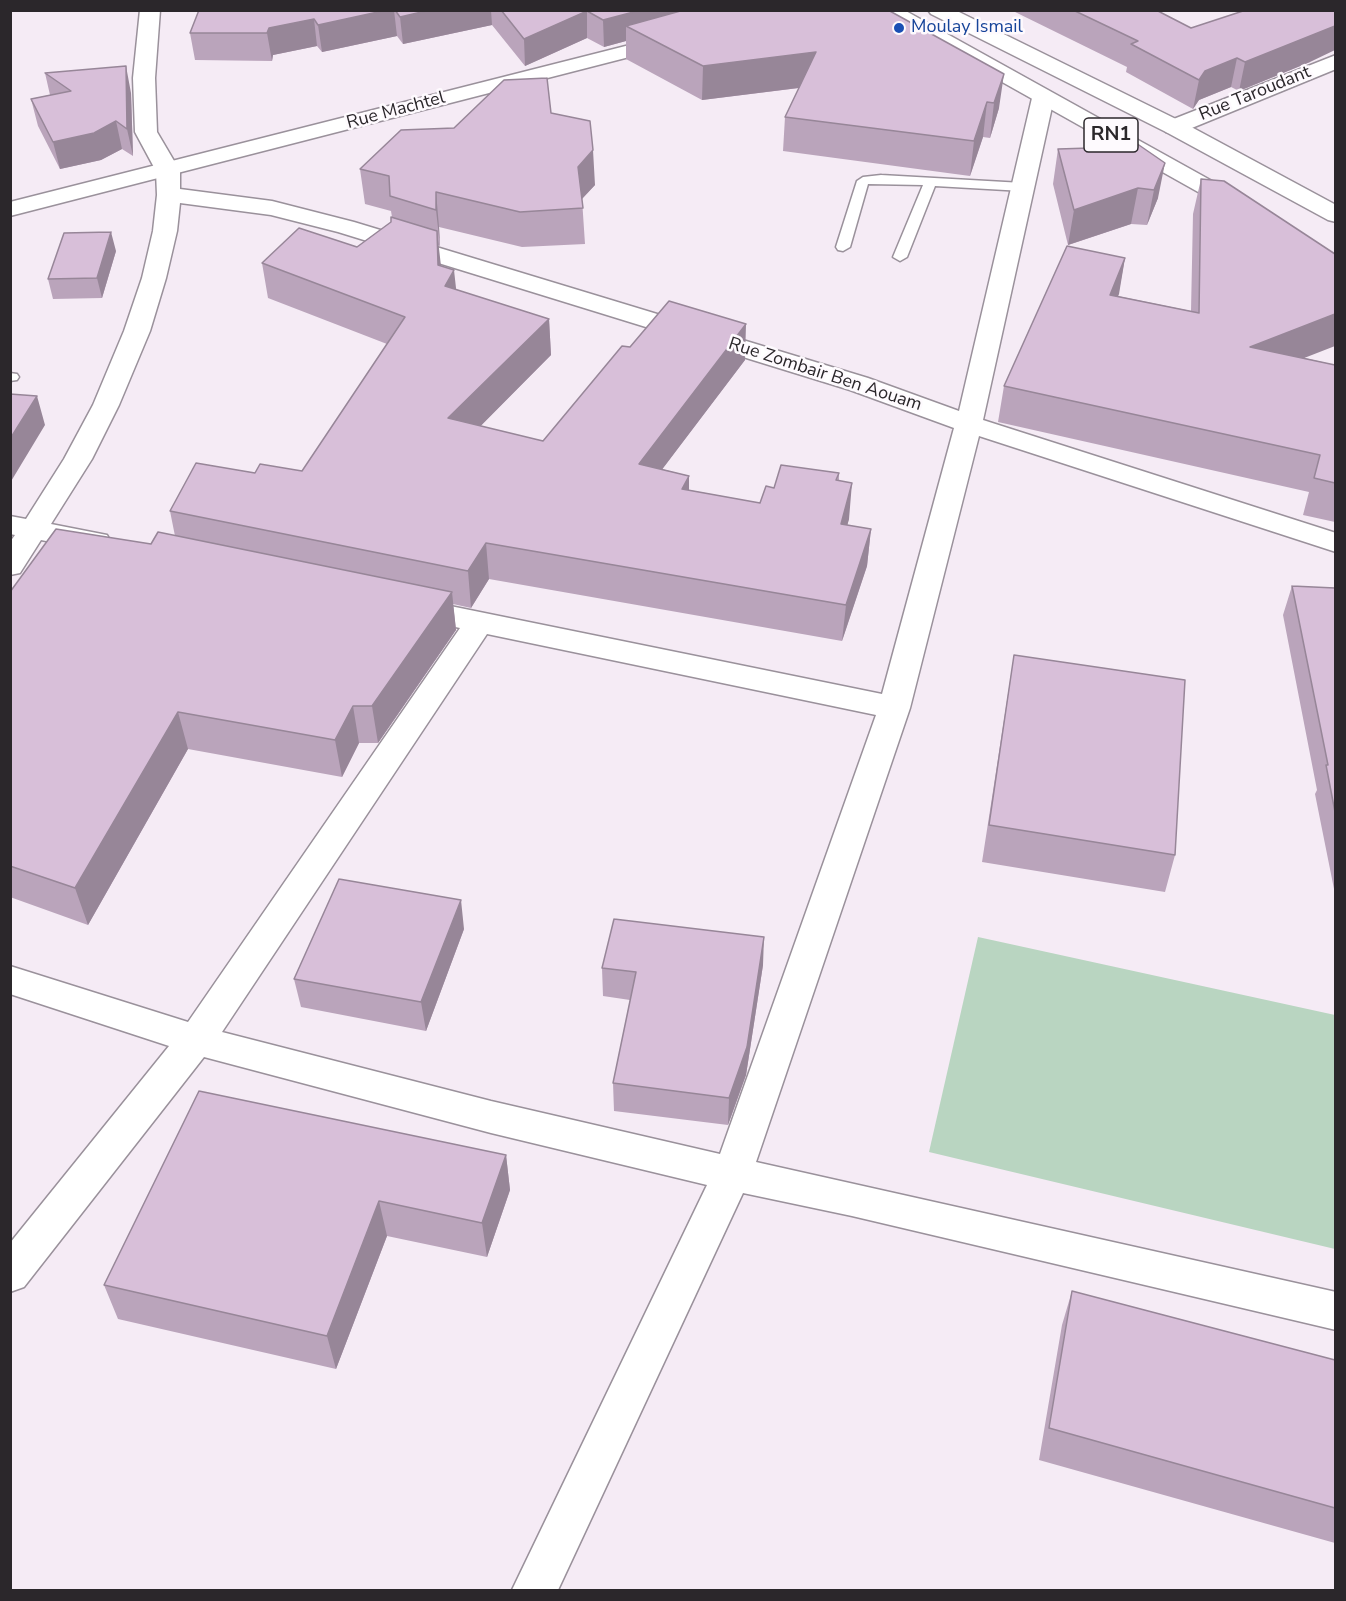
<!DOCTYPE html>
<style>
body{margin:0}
#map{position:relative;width:1346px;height:1601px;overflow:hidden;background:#f5ebf5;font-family:"Nunito Sans",sans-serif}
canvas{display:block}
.frame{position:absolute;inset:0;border:12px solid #2b272b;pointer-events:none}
</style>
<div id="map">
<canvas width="1346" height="1601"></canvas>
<div class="frame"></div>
</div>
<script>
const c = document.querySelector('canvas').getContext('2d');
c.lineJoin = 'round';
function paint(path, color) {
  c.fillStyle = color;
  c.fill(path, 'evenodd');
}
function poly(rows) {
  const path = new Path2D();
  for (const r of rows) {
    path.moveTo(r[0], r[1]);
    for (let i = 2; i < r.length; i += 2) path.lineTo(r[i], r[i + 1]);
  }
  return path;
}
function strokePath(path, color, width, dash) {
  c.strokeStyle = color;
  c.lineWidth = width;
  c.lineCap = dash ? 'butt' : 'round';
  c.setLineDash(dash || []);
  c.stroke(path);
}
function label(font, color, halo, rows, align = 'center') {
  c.font = font + ' "Nunito Sans",sans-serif';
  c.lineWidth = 5;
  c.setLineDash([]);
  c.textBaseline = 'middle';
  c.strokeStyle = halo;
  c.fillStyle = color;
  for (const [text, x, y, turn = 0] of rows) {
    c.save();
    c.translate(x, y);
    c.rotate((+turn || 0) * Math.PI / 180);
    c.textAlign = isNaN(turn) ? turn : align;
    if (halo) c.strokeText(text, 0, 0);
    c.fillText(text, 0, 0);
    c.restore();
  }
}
const green = poly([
 [978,937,1335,1015,1335,1249,929,1152]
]);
const lane = poly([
 [881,175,1023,183,1029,187,1023,191,935,186,907,257,900,261,893,257,923,185,868,184,850,247,843,251,838,250,836,247,857,181,863,177,881,175],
 [10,373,17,374,19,377,17,380,10,381,10,373]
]);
const street = poly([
 [140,10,160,10,155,78,157,132,180,171,180,189,272,201,354,222,868,378,959,411,1032,98,1035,93,1043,91,1051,93,1054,98,983,420,1336,533,1336,552,979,436,910,708,756,1162,1336,1292,1336,1330,852,1216,743,1193,558,1590,512,1590,707,1185,491,1133,204,1057,24,1287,10,1292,10,1243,169,1046,10,994,10,966,188,1022,460,628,400,615,396,608,400,601,411,598,882,694,954,428,850,390,338,232,271,215,180,203,177,231,166,278,150,331,119,405,92,459,51,524,107,535,111,542,107,549,97,551,41,540,20,573,10,575,10,542,15,535,10,534,10,516,26,519,64,459,93,405,124,331,142,278,153,231,157,195,156,171,135,132,133,78,140,10],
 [487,634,876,715,720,1154,491,1101,222,1032,487,634],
 [1336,55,1336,69,1182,132,1174,134,1166,132,1163,127,1166,122,1336,55]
]);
const secondary = poly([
 [669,35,676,37,680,41,676,45,10,216,10,202,669,35]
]);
const highway = poly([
 [878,10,904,10,1248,201,1252,206,1248,211,1240,213,1232,211,881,14,878,10],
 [928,10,955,10,1182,122,1336,205,1336,222,1328,220,1166,132,931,14,928,10]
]);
const wall = poly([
 [199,10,888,10,999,108,990,138,983,137,970,176,783,151,785,117,799,88,702,100,626,59,626,41,604,47,587,38,525,66,492,25,403,44,397,36,322,52,317,46,273,55,272,61,195,60,190,33],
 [1011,10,1156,10,1191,28,1310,62,1239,91,1231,87,1199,100,1193,109,1126,72,1127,67],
 [45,73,131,93,133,156,122,149,101,160,60,169,38,126,31,99,50,95],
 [551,113,595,185,582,199,585,244,522,247,439,227,440,246,438,245,440,266,456,290,549,319,551,355,480,426,543,441,630,347,745,360,662,469,689,476,689,490,760,503,774,488,839,473,839,481,849,519,847,525,871,529,867,566,842,641,489,579,471,608,453,604,456,630,378,743,359,743,342,777,188,749,88,925,10,897,10,592,175,536,170,511,255,473,302,471,387,344,268,298,262,263,357,247,391,222,392,217,391,211,365,204,360,169,454,128],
 [1136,143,1158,198,1147,225,1131,224,1068,245,1053,184,1058,149,1090,148],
 [1201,179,1305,358,1335,365,1335,522,1303,515,1309,492,998,422,1004,386,1125,258,1118,296,1191,311,1193,214],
 [116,251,102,298,53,299,48,279],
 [1292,586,1335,588,1335,894,1315,794,1317,790,1283,615],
 [1014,655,1175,855,1165,892,982,862],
 [464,929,426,1031,301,1007,294,979],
 [763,965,746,1075,728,1125,614,1111,613,1083,630,1000,603,996,602,968],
 [506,1155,510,1190,487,1257,387,1236,336,1369,118,1319,104,1285],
 [1072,1291,1335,1360,1335,1543,1039,1460,1062,1325]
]);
const shadedWall = poly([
 [387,10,394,10,397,36,322,52,318,25],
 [430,10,491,10,492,25,403,44,400,17],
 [641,10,744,10,626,26,626,41,604,47,603,20],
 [587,11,587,38,525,66,524,39],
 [314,19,317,46,273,55,272,61,267,33,269,28],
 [1335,26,1335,50,1310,62,1239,91,1245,62],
 [816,52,814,86,702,100,703,66],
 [1237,58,1231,87,1199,100,1193,109,1199,80,1205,71],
 [126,66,131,93,133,156,127,129],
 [1004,74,999,108,990,138,994,103],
 [987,102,983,137,970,176,974,141],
 [116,121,122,149,101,160,60,169,53,142],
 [593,150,595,185,579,202,578,167],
 [1165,163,1158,198,1147,225,1154,190],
 [1138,188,1131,224,1068,245,1074,210],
 [436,192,439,227,440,246,436,210],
 [437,231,441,266,438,265],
 [111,232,116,251,102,298,97,278],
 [1125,258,1119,294,1103,331,1110,295],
 [454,270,458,306,445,286],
 [1335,314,1335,346,1240,383,1250,347],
 [549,319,551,355,452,455,448,418],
 [746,324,745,360,639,500,639,464],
 [37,396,45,425,10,483,10,439],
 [689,476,689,512,682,489],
 [852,483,849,519,838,560,841,524],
 [871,529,867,566,842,641,846,605],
 [486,543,489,579,471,608,468,571],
 [452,592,456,630,378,743,372,706],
 [353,706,359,743,342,777,335,740],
 [178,712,188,749,88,925,75,888],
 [461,900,464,929,426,1031,421,1002],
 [764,937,763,965,746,1075,728,1125,729,1098],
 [506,1155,510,1190,487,1257,482,1223],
 [379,1201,387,1236,336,1369,327,1336]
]);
const building = poly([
 [199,10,387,10,318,25,314,19,269,28,267,33,190,33,199,10],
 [395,10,430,10,400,17,395,10],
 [501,10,641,10,603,20,587,11,524,39,501,10],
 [684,10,888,10,1004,74,994,103,987,102,974,141,785,117,816,52,703,66,626,26,684,10],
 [1073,10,1156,10,1191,28,1246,10,1335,10,1335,26,1245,62,1237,58,1205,71,1199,80,1131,44,1138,41,1073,10],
 [126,66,127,129,116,121,94,133,53,142,31,99,71,91,45,73,126,66],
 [547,78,551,113,590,121,593,150,578,167,583,208,520,212,436,192,436,210,390,196,389,176,360,169,401,130,454,128,504,80,547,78],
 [1111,141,1136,143,1165,163,1154,190,1138,188,1074,210,1058,149,1090,148,1111,141],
 [1201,179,1224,181,1335,254,1335,314,1250,347,1335,365,1335,483,1314,478,1320,455,1004,386,1067,246,1125,258,1110,295,1199,313,1201,179],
 [391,217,437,231,438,265,454,270,445,286,549,319,448,418,543,441,622,346,630,347,669,301,746,324,639,464,689,476,682,489,760,503,766,486,774,488,781,465,839,473,836,480,852,483,841,524,871,529,846,605,486,543,468,571,170,511,196,463,255,473,260,464,302,471,405,317,262,263,299,228,357,247,391,222,391,217],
 [111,232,97,278,48,279,64,233,111,232],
 [10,394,37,396,10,439,10,394],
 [56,529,151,544,158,532,452,592,372,706,353,706,335,740,178,712,75,888,10,866,10,592,56,529],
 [1292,586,1335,588,1335,812,1326,765,1328,765,1292,586],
 [1014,655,1185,680,1175,855,989,825,1014,655],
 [339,879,461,900,421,1002,294,979,339,879],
 [614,919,764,937,747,1047,729,1098,613,1083,636,972,602,968,614,919],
 [199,1091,506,1155,482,1223,379,1201,327,1336,104,1285,199,1091],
 [1072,1291,1335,1360,1335,1508,1049,1428,1072,1291]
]);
const markers = [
 [899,28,6,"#1a4fb4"]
];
const farTransitnames = [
 ["Moulay Ismail",911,28]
];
const farStreetnames = [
 ["Rue Taroudant",1255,94,-22],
 ["Rue Machtel",396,111,-15],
 ["Rue Zombair Ben Aouam",825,375,18]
];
const shields = [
 [1111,135,54]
];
const shieldNames = [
 ["RN1",1111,135]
];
paint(green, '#b9d5c1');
strokePath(lane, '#9a919b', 3);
strokePath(street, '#9a919b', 3);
strokePath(secondary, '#9a919b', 3);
strokePath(highway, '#9a919b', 3);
paint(lane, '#fff');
paint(street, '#fff');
paint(secondary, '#fff');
paint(highway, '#fff');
paint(wall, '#baa4bb');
paint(shadedWall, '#978698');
paint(building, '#d8bfd9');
strokePath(building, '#978698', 1.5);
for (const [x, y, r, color] of markers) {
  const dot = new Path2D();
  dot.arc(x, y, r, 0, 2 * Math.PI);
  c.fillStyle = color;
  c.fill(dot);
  strokePath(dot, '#fefafe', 2);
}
label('18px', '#164399', '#fefafe', farTransitnames, 'left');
label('18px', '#2b272b', '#fefafe', farStreetnames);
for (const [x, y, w] of shields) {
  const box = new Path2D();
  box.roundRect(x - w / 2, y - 17, w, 34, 4.5);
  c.fillStyle = '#fefafe';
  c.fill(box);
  strokePath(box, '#2b272b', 1.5);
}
label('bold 20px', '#2b272b', null, shieldNames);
</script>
